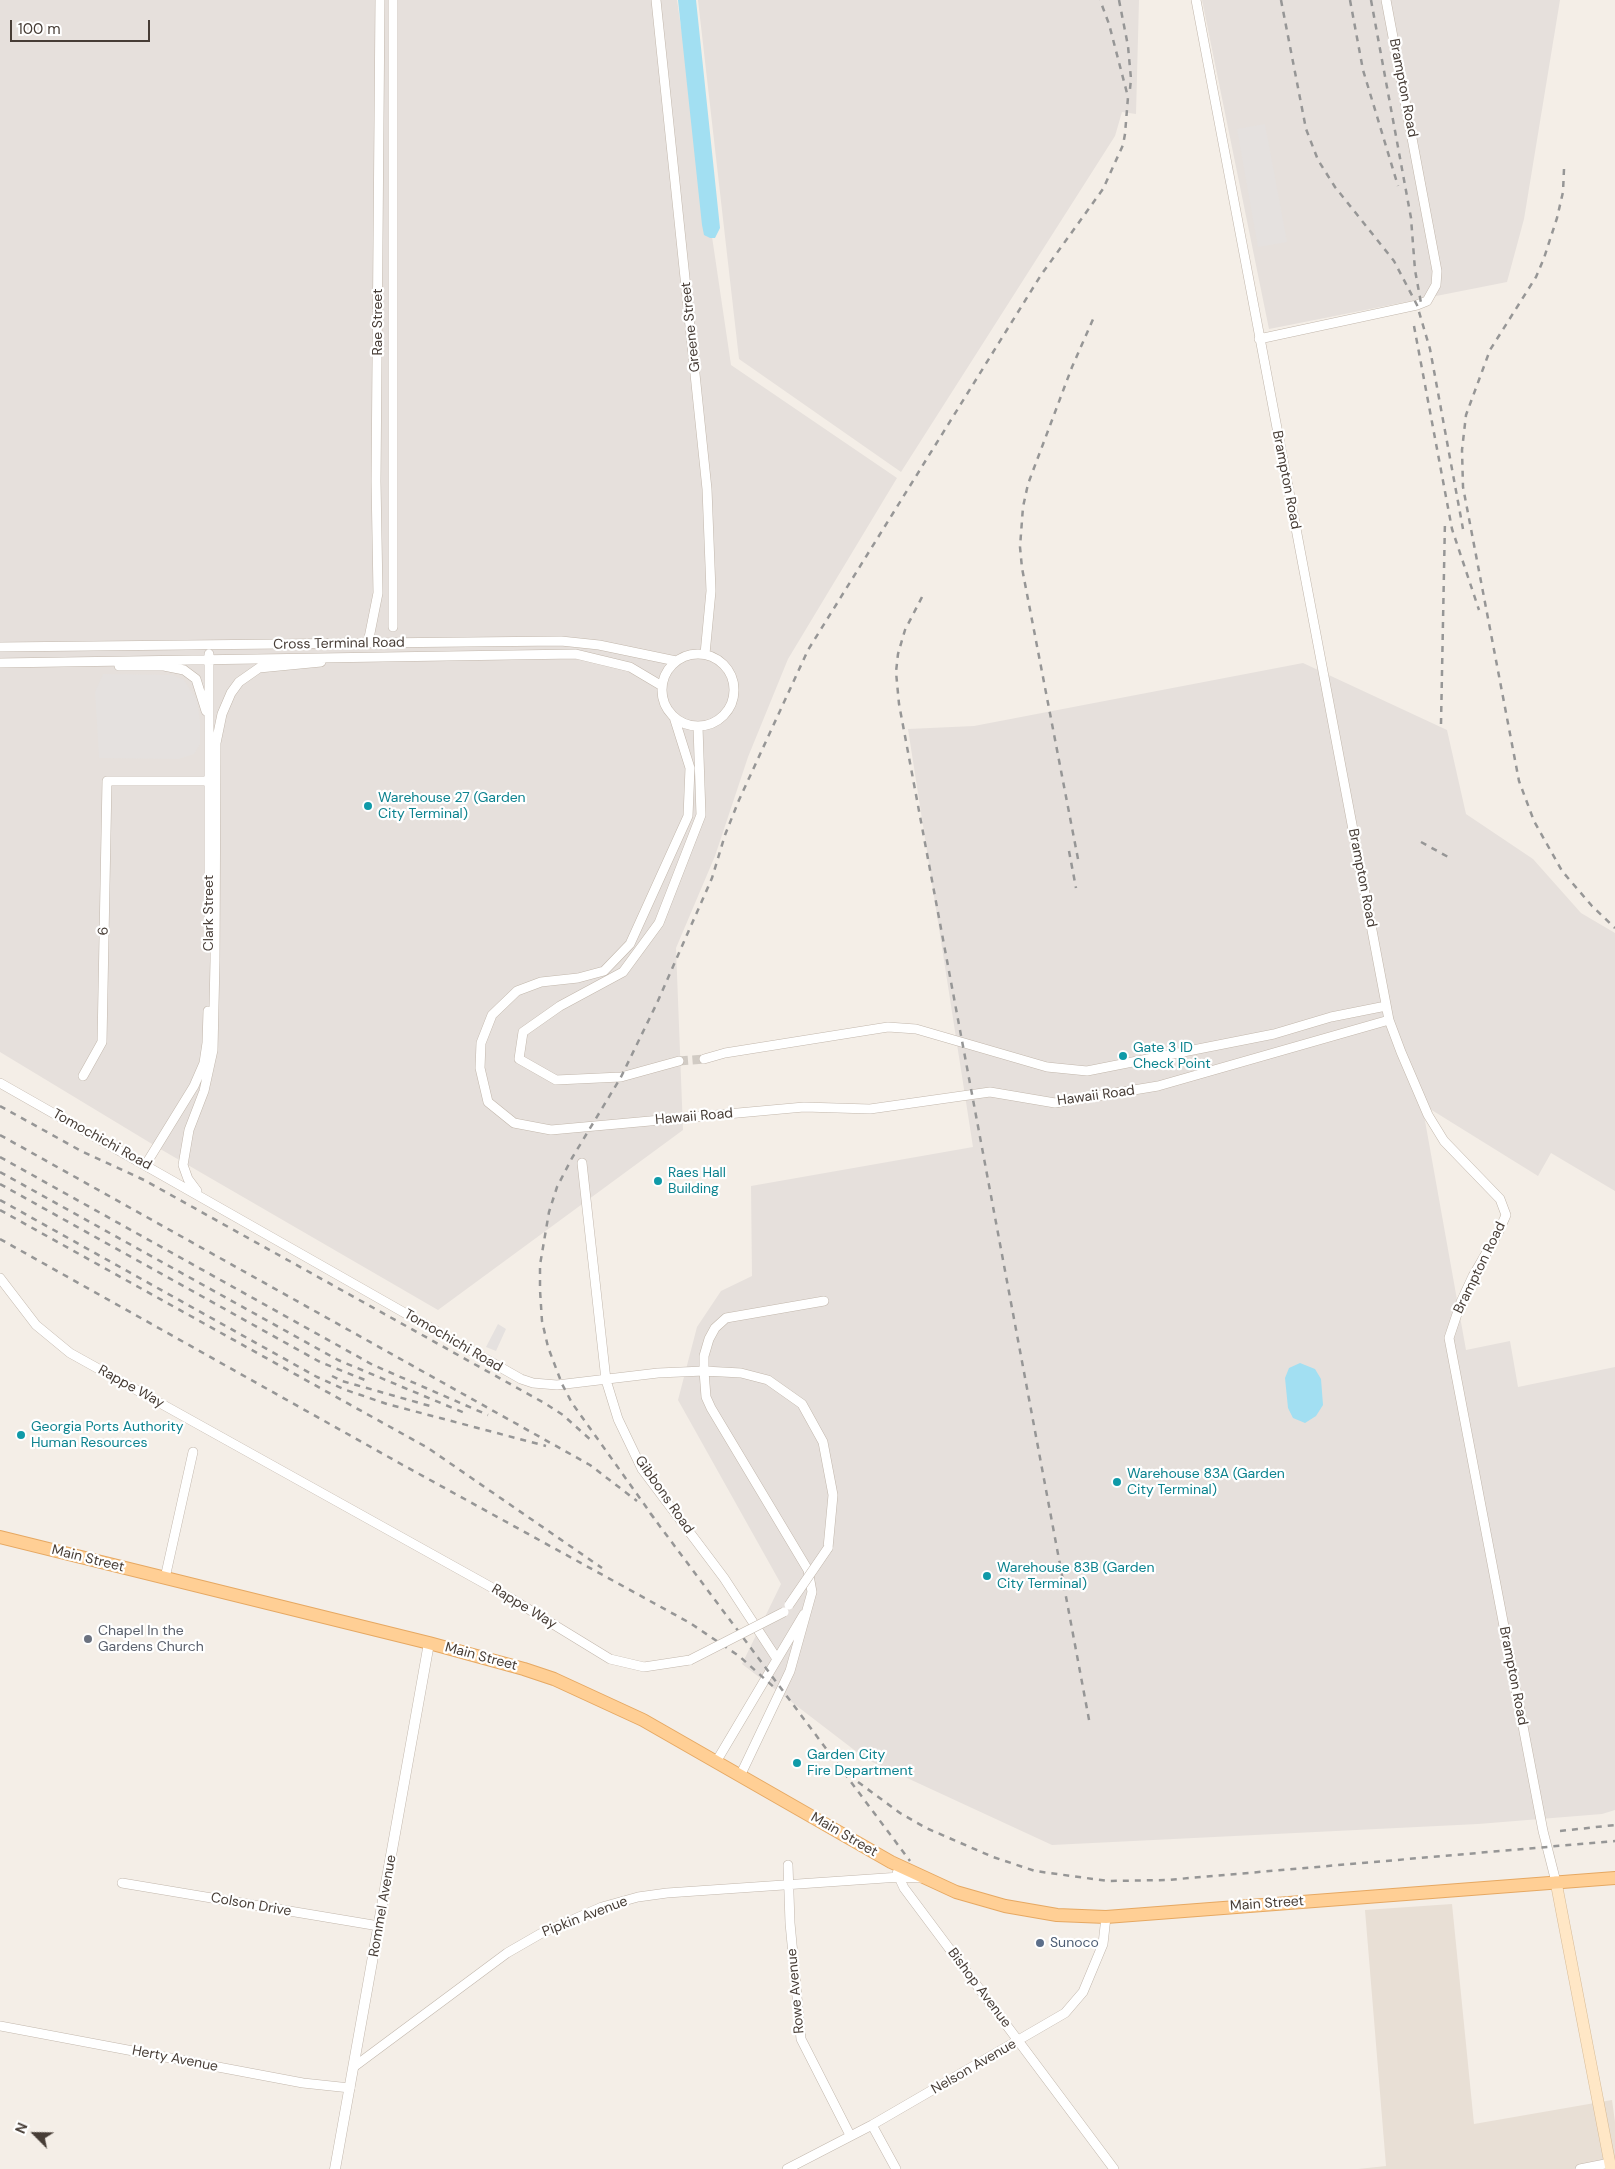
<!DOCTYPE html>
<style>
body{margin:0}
#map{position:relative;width:1615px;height:2169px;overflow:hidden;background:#f4eee7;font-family:"DM Sans",sans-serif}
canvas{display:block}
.north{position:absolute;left:10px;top:2109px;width:50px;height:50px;-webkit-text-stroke:4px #fff;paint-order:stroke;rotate:293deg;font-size:14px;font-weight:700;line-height:20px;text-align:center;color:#473d36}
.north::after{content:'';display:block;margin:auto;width:18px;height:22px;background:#473d36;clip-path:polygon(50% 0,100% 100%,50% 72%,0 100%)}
.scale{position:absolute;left:10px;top:20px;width:140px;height:22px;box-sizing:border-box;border:2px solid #473d36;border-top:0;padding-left:6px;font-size:15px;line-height:18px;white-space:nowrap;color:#473d36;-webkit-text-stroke:4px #fff;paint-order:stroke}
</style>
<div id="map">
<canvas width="1615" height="2169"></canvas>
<div class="north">N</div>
<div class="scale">100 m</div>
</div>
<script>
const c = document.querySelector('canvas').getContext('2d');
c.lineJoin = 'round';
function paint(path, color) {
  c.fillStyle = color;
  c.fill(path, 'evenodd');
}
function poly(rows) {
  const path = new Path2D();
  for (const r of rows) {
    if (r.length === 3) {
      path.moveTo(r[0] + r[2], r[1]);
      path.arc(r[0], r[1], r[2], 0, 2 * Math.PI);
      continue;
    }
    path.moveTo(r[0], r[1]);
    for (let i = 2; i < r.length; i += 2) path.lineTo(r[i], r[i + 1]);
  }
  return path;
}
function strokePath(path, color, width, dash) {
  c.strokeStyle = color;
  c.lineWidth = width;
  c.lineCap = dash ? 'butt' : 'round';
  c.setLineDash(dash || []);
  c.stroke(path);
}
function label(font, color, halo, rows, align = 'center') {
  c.font = font + ' "DM Sans",sans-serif';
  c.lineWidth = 4.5;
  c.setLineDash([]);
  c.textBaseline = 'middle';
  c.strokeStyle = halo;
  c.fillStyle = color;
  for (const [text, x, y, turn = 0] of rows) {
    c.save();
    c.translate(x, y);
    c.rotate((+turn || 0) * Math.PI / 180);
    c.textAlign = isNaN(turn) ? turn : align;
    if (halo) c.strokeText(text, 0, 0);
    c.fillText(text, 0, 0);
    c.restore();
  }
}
const residential = poly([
 [1452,1904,1474,2124,1612,2100,1615,2122,1615,2169,1358,2169,1386,2166,1365,1910]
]);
const industrial = poly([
 [0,0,677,0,731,365,897,478,788,659,748,757,715,856,676,948,683,1130,438,1310,162,1150,0,1052],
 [698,0,1139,0,1136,114,1122,112,1115,136,901,472,739,359],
 [1202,0,1560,0,1524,219,1507,282,1269,329],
 [1303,663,1447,730,1466,814,1533,859,1581,913,1615,933,1615,1191,1551,1153,1538,1176,1422,1104,1466,1350,1510,1341,1518,1387,1615,1367,1615,1810,1602,1814,1478,1824,1052,1845,866,1759,742,1664,781,1584,678,1400,697,1327,721,1291,752,1276,751,1186,973,1147,908,729,974,726]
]);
const parking = poly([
 [1265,124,1287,242,1258,247,1237,129],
 [103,674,172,675,184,680,197,700,200,722,200,744,194,754,178,759,99,758,95,692],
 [498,1324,506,1329,496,1351,486,1347]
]);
const water = poly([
 [678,0,696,0,720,228,715,238,710,238,704,235,702,225],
 [1300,1363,1315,1369,1321,1379,1323,1405,1316,1416,1305,1423,1293,1418,1288,1408,1285,1378,1289,1368]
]);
const minorTunnel = poly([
 [679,1061,704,1059]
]);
const minor = poly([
 [656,0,707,489,711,591,705,654],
 [1196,0,1389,1020,1401,1052,1428,1115,1444,1141,1500,1199,1506,1215,1499,1231,1473,1276,1461,1302,1449,1338,1543,1831,1556,1882],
 [1259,339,1417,305,1427,301,1436,285,1437,271,1386,0],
 [393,627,393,0],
 [368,643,378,593,376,481,380,0],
 [0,647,561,641,599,645,676,661],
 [698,690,36],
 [209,654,209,946],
 [0,663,576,654,630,667,662,686],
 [119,666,164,666,184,670,196,679,206,711],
 [674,717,690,768,688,816,630,944,604,971,578,978,541,982,517,991,492,1015,481,1043,480,1068,488,1102,514,1123,551,1130,804,1107,870,1109,990,1092,1055,1103,1158,1086,1389,1020],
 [704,1059,725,1053,888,1027,916,1029,1047,1067,1087,1071,1274,1034,1331,1017,1386,1006],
 [679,1061,621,1077,556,1080,519,1059,523,1032,560,1006,623,972,659,923,701,815,698,727],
 [83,1076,102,1042,107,781,214,781],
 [0,1083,521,1379,533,1383,557,1385,658,1373,704,1371,706,1397,711,1408,808,1570,812,1592,790,1671,740,1776],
 [582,1163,606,1380,618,1419,642,1469,724,1578,777,1659],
 [146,1164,194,1086,204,1063,207,1043,208,1011],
 [197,1191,188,1179,183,1165,189,1130,204,1091,213,1050,215,961,216,743,222,714,231,693,239,682,259,668,321,662],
 [0,1278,36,1325,70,1353,507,1596,610,1659,644,1667,690,1660],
 [824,1301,726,1318,715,1328,709,1339,704,1356,704,1371,741,1373,768,1380,802,1404,823,1442,833,1495,828,1548],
 [165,1578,193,1452],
 [716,1762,804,1614],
 [788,1865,790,1923,801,2039,850,2135],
 [897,1873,904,1888,1114,2169],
 [122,1883,379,1926],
 [0,2026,303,2083,350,2088],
 [355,2066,507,1953,540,1934,602,1907,638,1897,667,1893,900,1877,921,1878],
 [872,2125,896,2169],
 [787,2169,872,2125,1065,2013,1083,1992,1103,1944,1106,1917],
 [1580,2169,1610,2163]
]);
const tertiary = poly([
 [335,2169,429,1643]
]);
const secondary = poly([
 [1556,1882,1611,2169]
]);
const primary = poly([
 [0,1537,429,1643,524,1669,554,1679,643,1720,891,1862,956,1892,1005,1906,1057,1915,1106,1917,1615,1878]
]);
const rail = poly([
 [1119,0,1128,46,1131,79,1130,89],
 [1281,0,1306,129,1318,160,1335,187,1394,261,1417,305,1430,349,1463,529],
 [1350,0,1363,70,1398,186],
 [1371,0,1411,218,1415,270,1421,303],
 [1564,169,1563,192,1557,218,1544,258,1536,277,1490,350,1466,415,1462,450,1463,487,1519,781,1534,821,1562,871,1592,906,1615,928],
 [1414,326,1452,529,1479,610],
 [922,597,905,630,898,654,896,672,899,704,1090,1725],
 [1441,724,1445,520],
 [1421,842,1450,858],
 [1069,851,1076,888],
 [1078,859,1022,568,1020,547,1023,507,1028,484,1072,367,1094,317],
 [0,1106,83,1152,144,1180,546,1404,563,1415,593,1442],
 [0,1135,590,1465,637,1501],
 [0,1157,373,1365,488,1415],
 [0,1172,338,1360,467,1414],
 [0,1184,320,1362,370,1382],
 [0,1200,317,1377,346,1390,387,1404,546,1446],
 [0,1210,428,1448,602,1568],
 [0,1239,401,1464,690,1623,739,1656,776,1689],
 [332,1376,342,1381,430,1406],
 [650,1513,910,1861],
 [654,1518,572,1403,562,1384,548,1347,542,1321,540,1290,540,1265,549,1212,557,1187,572,1158,621,1077,657,1003,712,878,725,835,739,800,808,650,1041,275,1103,189,1123,145,1125,134,1128,97,1109,24,1100,0],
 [858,1782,900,1813,926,1828,993,1857,1035,1871,1108,1881,1167,1880,1615,1841],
 [1560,1831,1615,1825]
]);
const minorBridge = poly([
 [789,1605,828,1548],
 [690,1660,784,1612]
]);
const markers = [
 [368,806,5,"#0f9aa8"],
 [1123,1056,5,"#0f9aa8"],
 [658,1181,5,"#0f9aa8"],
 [21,1435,5,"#0f9aa8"],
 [1117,1482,5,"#0f9aa8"],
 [987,1576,5,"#0f9aa8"],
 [88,1639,5,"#6b7280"],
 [797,1763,5,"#0f9aa8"],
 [1040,1943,5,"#5c6f8a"]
];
const streetNames = [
 ["Brampton Road",1403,88,79],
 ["Rae Street",378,322,-90],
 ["Greene Street",691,327,-96],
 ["Brampton Road",1286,480,79],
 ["Cross Terminal Road",339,644,-1],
 ["Brampton Road",1362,878,79],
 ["Clark Street",209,913,-90],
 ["6",104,931,-89],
 ["Hawaii Road",1096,1096,-8],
 ["Hawaii Road",694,1117,-5],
 ["Tomochichi Road",102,1140,29],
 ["Brampton Road",1480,1268,-64],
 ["Tomochichi Road",453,1341,30],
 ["Rappe Way",131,1387,29],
 ["Gibbons Road",664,1495,55],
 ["Main Street",88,1559,14],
 ["Rappe Way",524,1607,31],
 ["Main Street",481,1657,15],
 ["Brampton Road",1513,1676,79],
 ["Main Street",844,1835,30],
 ["Main Street",1267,1904,-4],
 ["Colson Drive",251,1905,10],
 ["Rommel Avenue",383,1906,-80],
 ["Pipkin Avenue",585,1917,-21],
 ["Bishop Avenue",979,1988,53],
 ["Rowe Avenue",796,1991,-95],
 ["Herty Avenue",175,2059,11],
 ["Nelson Avenue",974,2067,-30]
];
const cultureNames = [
 ["Warehouse 27 (Garden",378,798],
 ["City Terminal)",378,814],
 ["Gate 3 ID",1133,1048],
 ["Check Point",1133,1064],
 ["Raes Hall",668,1173],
 ["Building",668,1189],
 ["Georgia Ports Authority",31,1427],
 ["Human Resources",31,1443],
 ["Warehouse 83A (Garden",1127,1474],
 ["City Terminal)",1127,1490],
 ["Warehouse 83B (Garden",997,1568],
 ["City Terminal)",997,1584],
 ["Garden City",807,1755],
 ["Fire Department",807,1771]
];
const worshipNames = [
 ["Chapel In the",98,1631],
 ["Gardens Church",98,1647]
];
const serviceNames = [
 ["Sunoco",1050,1943]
];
paint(residential, '#e8dfd5');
paint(industrial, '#e6e0dc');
paint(parking, '#e5e1df');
paint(water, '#a2dff2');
strokePath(minorTunnel, '#d1cbc4', 9, [9, 4.5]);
strokePath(minor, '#c2b7ac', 10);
strokePath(tertiary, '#c2b7ac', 11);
strokePath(secondary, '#d8bc98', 12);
strokePath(primary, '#e6a862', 14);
strokePath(minor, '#fff', 9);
strokePath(tertiary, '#fff', 10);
strokePath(secondary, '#ffe7c6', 11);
strokePath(primary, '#ffcf95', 12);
strokePath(rail, '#969696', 2.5, [6, 6]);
strokePath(minorBridge, '#c2b7ac', 10, []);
strokePath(minorBridge, '#fff', 9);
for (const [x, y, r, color] of markers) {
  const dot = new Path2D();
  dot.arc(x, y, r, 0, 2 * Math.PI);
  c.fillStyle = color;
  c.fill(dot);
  strokePath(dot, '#fff', 2);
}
label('14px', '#473d36', '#fff', streetNames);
label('14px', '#0d838f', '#fff', cultureNames, 'left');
label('14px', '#5b616d', '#fff', worshipNames, 'left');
label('14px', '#4e5e75', '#fff', serviceNames, 'left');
</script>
